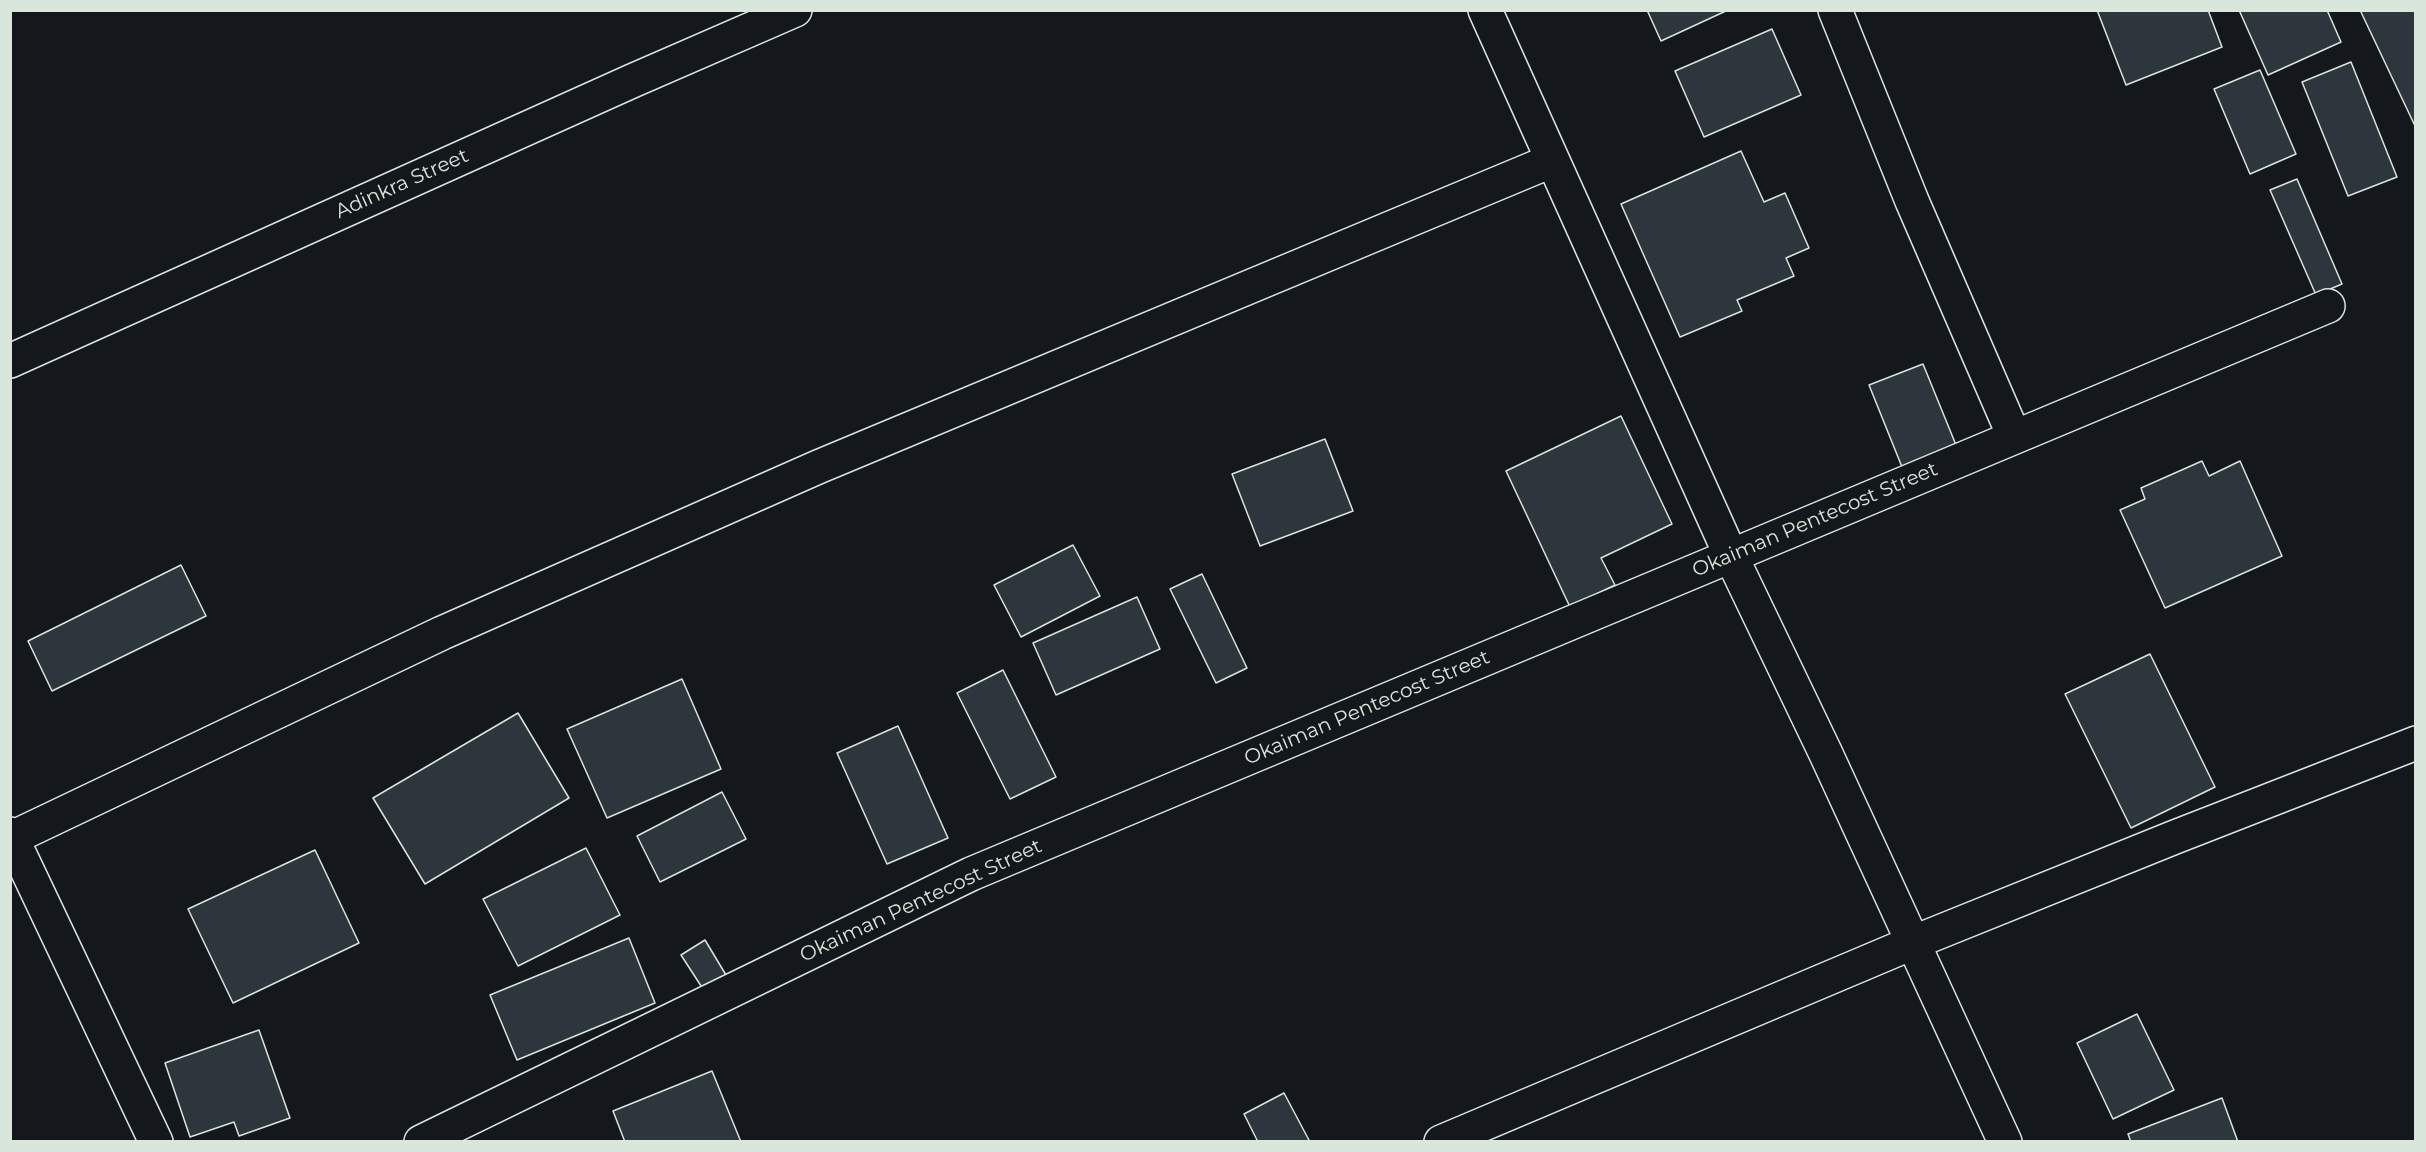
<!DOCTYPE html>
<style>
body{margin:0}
#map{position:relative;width:2426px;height:1152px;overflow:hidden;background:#14181c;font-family:Montserrat,sans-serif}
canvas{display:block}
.frame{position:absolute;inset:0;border:12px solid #d8e6dc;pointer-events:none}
</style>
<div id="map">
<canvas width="2426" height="1152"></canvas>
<div class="frame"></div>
</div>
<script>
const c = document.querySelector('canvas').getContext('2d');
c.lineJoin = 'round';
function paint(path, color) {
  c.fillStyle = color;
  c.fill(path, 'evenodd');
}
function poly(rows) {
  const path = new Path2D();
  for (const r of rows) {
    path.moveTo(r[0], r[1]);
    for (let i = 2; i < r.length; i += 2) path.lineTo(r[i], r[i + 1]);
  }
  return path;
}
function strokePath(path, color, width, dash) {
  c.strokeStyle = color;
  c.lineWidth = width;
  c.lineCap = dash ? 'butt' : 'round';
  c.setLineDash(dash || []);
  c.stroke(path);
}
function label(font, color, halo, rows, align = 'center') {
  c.font = font + ' Montserrat,sans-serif';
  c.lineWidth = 4.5;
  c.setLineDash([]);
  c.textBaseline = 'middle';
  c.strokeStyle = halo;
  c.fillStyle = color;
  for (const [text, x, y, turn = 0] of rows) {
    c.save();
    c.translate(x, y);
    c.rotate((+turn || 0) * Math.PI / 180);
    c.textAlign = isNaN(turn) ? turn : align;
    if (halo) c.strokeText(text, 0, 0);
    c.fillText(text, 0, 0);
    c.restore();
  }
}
const building = poly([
 [1647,10,1728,10,1661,41,1647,10],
 [2097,10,2208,10,2222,47,2126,85,2097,10],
 [2239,10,2327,10,2341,42,2268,75,2239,10],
 [2360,10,2416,10,2416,128,2360,10],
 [1772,29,1801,95,1704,137,1675,71,1772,29],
 [2351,62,2397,177,2348,196,2302,82,2351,62],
 [2260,70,2296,154,2250,174,2214,89,2260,70],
 [1741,151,1764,202,1785,193,1809,248,1786,258,1794,276,1737,300,1742,311,1680,337,1621,204,1741,151],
 [2297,179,2342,284,2316,295,2270,190,2297,179],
 [1923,364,1956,445,1902,467,1869,385,1923,364],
 [1621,416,1672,524,1601,558,1615,585,1570,607,1506,471,1621,416],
 [1325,439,1353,511,1260,546,1232,474,1325,439],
 [2202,461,2209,476,2240,461,2282,556,2165,608,2120,510,2145,499,2141,488,2202,461],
 [1073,545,1100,596,1021,637,994,585,1073,545],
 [181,565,206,616,52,691,28,641,181,565],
 [1202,574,1247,668,1216,683,1170,589,1202,574],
 [1137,597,1160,649,1056,695,1033,643,1137,597],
 [2150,654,2215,787,2131,828,2065,694,2150,654],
 [1003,670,1056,777,1010,799,957,693,1003,670],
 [682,679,721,769,607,818,567,729,682,679],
 [518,713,569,798,425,884,373,798,518,713],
 [898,726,948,838,887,864,837,753,898,726],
 [722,792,746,839,660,882,637,836,722,792],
 [586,848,620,915,518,966,483,899,586,848],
 [315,850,359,943,233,1003,188,909,315,850],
 [629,938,655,1003,517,1060,490,995,629,938],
 [705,940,726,975,703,989,681,955,705,940],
 [2137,1014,2174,1090,2113,1119,2077,1043,2137,1014],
 [259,1030,290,1118,239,1136,234,1122,190,1137,165,1063,259,1030],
 [712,1071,741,1142,625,1142,613,1111,712,1071],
 [1284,1093,1310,1142,1258,1142,1244,1114,1284,1093],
 [2222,1098,2238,1142,2131,1142,2128,1134,2222,1098]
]);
const minor = poly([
 [1485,10,1731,556,1826,754,2005,1142],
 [1835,10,1912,201,2014,436],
 [10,361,632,81,795,10],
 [10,834,156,1142],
 [10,839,442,633,818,467,1551,161],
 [421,1142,971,874,2328,306],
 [1441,1142,1912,943,2175,837,2416,743]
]);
const streetNames = [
 ["Adinkra Street",402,184,-24],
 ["Okaiman Pentecost Street",1815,520,-23],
 ["Okaiman Pentecost Street",1367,708,-23],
 ["Okaiman Pentecost Street",921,901,-25]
];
paint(building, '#2c363c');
strokePath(building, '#d8e6dc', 1.5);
strokePath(minor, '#d8e6dc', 36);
strokePath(minor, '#14181c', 33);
label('20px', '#d8e6dc', '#14181c', streetNames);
</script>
